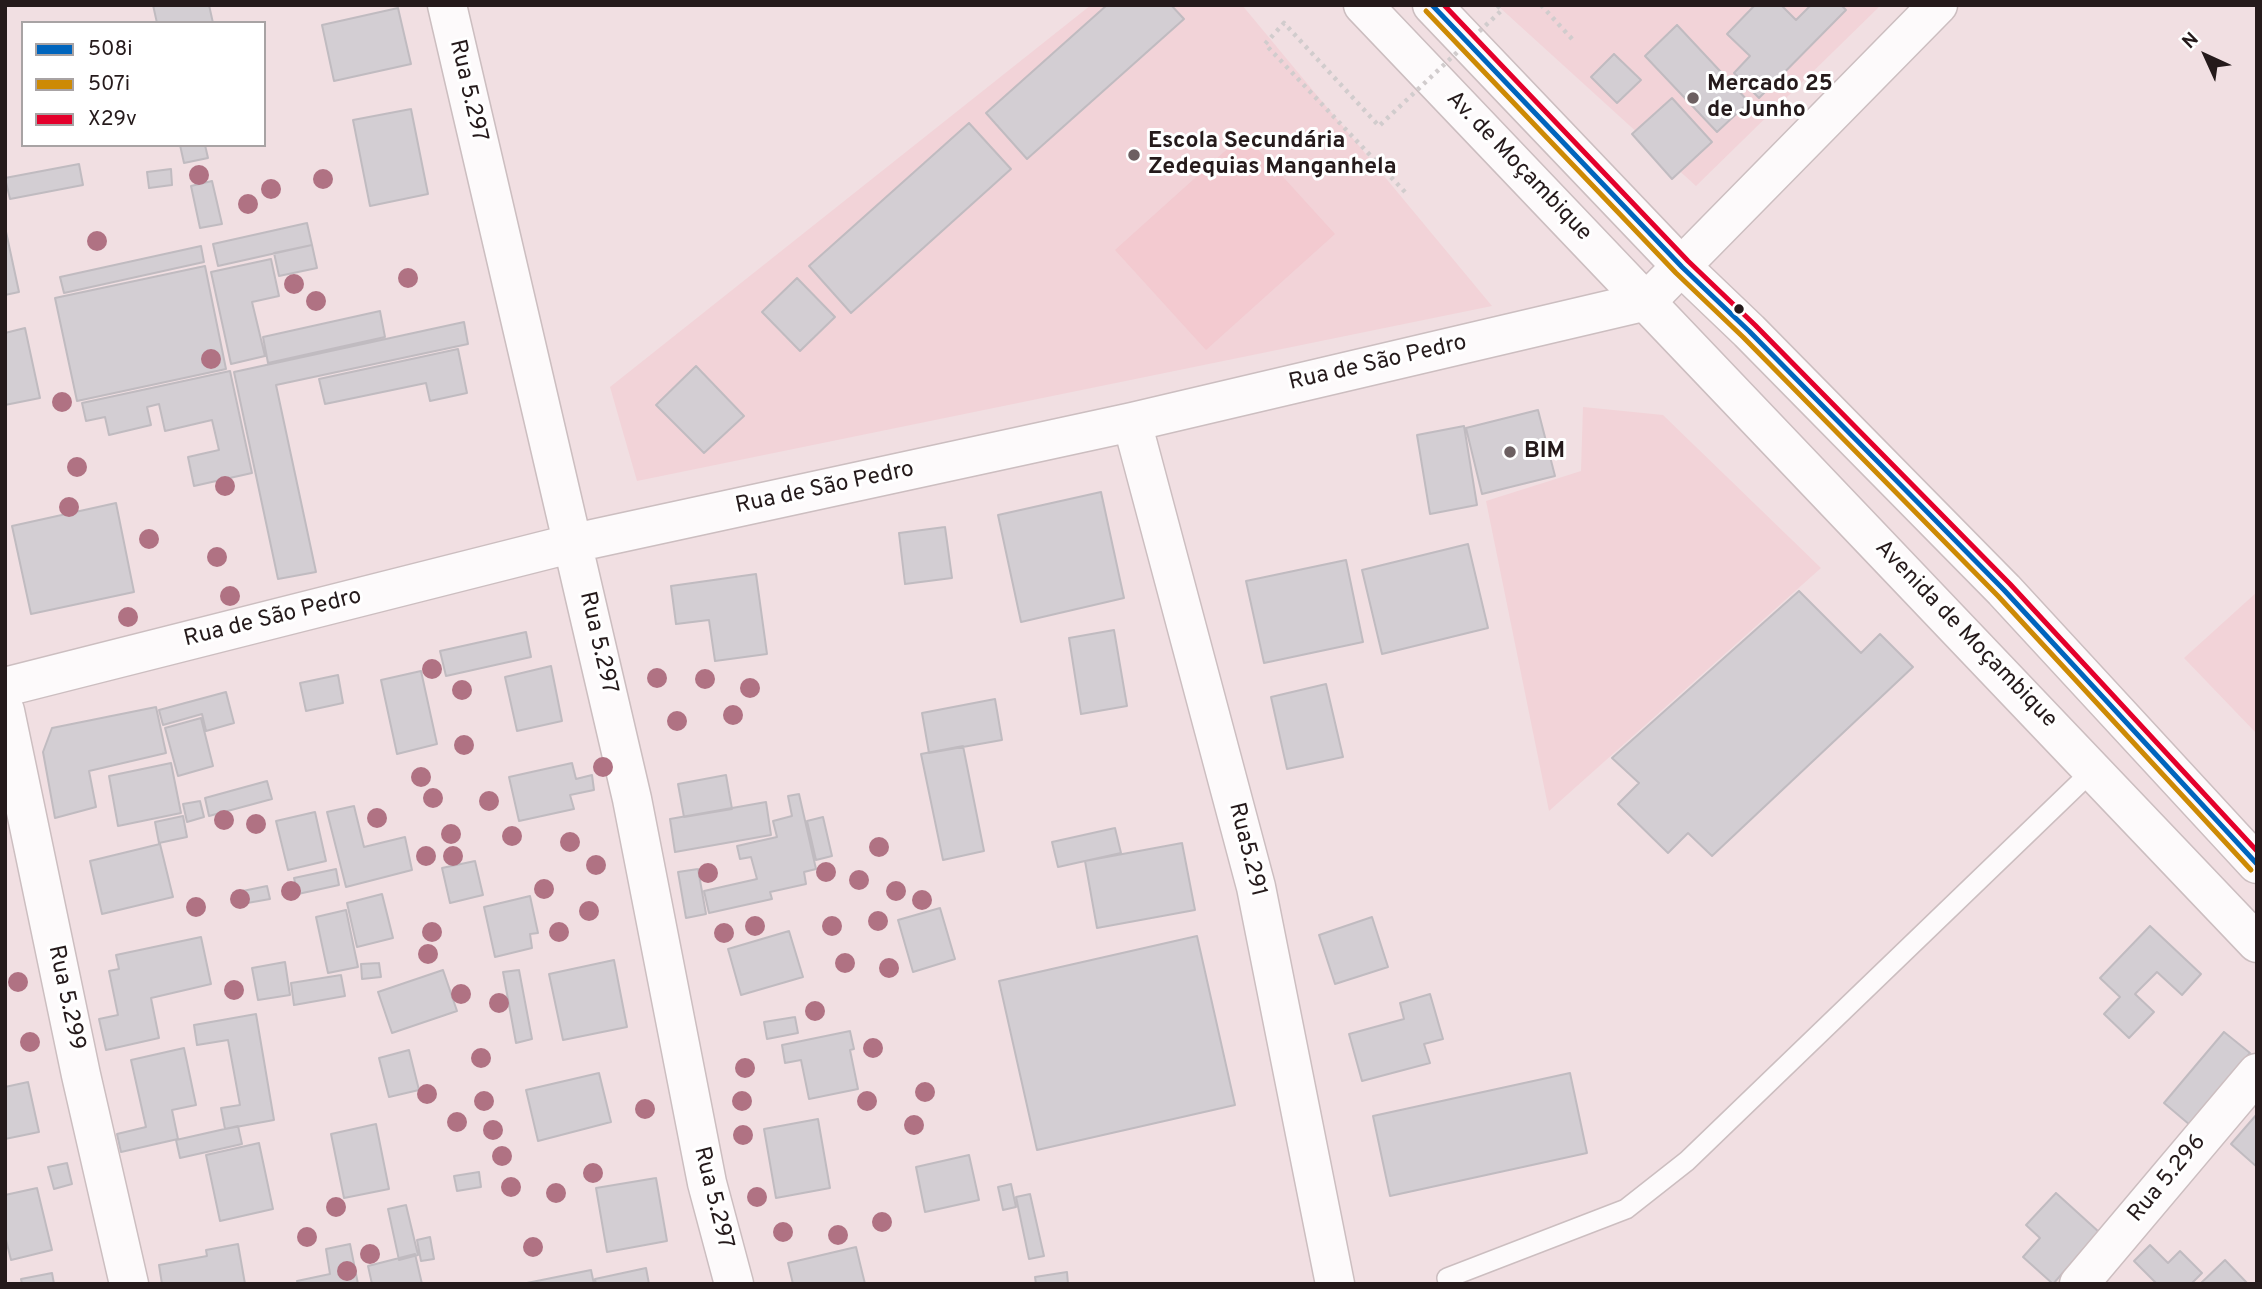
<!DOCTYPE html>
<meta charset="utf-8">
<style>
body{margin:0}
#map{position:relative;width:2262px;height:1289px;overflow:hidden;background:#f1dfe2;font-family:Overpass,sans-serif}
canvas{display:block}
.frame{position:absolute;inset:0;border:7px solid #251a1b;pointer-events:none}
.legend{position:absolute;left:21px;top:21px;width:245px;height:126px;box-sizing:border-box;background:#fff;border:2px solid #a8a3a4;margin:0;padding:9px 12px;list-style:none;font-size:21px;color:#251a1b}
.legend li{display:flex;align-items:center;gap:14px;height:35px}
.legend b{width:35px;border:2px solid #a8a3a4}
.north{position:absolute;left:2171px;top:21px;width:70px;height:70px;-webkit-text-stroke:5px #fff;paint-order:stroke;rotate:315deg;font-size:19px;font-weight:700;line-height:28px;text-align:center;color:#251a1b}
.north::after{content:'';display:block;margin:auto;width:24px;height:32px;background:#251a1b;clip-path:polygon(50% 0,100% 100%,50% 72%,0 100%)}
</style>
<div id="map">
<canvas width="2262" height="1289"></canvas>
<div class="frame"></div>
<ul class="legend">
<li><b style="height:9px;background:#0065bd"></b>508i</li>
<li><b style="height:9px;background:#cd8a05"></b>507i</li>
<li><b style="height:9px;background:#e4002b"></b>X29v</li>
</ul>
<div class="north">N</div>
</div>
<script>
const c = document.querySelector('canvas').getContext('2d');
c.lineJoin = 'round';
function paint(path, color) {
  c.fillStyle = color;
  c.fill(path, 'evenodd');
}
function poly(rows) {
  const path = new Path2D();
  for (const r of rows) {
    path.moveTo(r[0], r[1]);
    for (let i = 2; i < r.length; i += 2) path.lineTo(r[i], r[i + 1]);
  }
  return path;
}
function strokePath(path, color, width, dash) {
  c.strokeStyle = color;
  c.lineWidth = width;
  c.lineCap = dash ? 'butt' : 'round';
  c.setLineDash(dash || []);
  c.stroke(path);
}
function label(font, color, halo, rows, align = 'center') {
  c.font = font + ' Overpass,sans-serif';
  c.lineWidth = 6;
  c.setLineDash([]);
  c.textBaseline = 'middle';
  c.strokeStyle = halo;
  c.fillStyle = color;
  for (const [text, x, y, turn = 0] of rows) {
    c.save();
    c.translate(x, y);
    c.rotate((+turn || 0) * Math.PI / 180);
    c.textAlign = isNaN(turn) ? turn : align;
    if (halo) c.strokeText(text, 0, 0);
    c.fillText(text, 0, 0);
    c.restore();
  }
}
const built = poly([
 [1091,5,1242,5,1492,306,637,481,610,387],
 [1497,5,1881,5,1696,186],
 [1583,407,1663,415,1821,568,1549,811,1486,501,1581,471],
 [2257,592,2257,734,2184,658]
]);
const green = poly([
 [1244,134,1335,234,1206,350,1115,250]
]);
const building = poly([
 [153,5,209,5,213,23,157,23,153,5],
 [1107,5,1171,5,1184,19,1027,159,986,113,1107,5],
 [1755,5,1781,5,1796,20,1811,5,1841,5,1846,10,1759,98,1734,73,1750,56,1727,34,1755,5],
 [398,8,411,64,334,81,322,25,398,8],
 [1677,25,1749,102,1717,132,1645,56,1677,25],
 [1614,54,1641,80,1617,103,1591,77,1614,54],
 [1672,98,1712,142,1672,179,1632,134,1672,98],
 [411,109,428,194,370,206,353,120,411,109],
 [969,123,1011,169,851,313,809,266,969,123],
 [180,145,205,145,208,158,184,163,180,145],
 [79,164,83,185,10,199,5,178,79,164],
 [171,169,172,185,149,188,147,172,171,169],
 [212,181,222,224,200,228,191,186,212,181],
 [307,223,312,245,218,266,213,244,307,223],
 [5,227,19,292,5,295,5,227],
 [312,245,317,268,279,276,274,253,312,245],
 [201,246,204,262,64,293,60,277,201,246],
 [271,259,279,296,252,302,265,356,231,364,211,272,271,259],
 [205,266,226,369,77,401,55,298,205,266],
 [797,278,835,317,800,351,762,312,797,278],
 [380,311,385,337,268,363,263,337,380,311],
 [464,322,468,344,276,385,316,572,278,579,234,372,464,322],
 [25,328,40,398,5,405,5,333,25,328],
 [458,349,467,393,430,401,426,383,325,404,319,379,458,349],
 [696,366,744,416,704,453,656,405,696,366],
 [230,371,252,473,194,486,188,457,219,450,212,420,165,431,159,404,147,407,151,425,109,435,105,417,86,421,82,403,230,371],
 [1538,410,1555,476,1482,494,1466,428,1538,410],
 [1464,426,1477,505,1430,514,1417,435,1464,426],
 [1101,492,1124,598,1021,622,998,515,1101,492],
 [116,503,134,592,31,614,12,526,116,503],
 [945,527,952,578,905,584,899,533,945,527],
 [1468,544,1488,628,1382,654,1362,570,1468,544],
 [1346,560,1363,642,1264,663,1246,581,1346,560],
 [756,574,767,654,715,661,709,620,676,624,671,586,756,574],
 [1799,591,1861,653,1880,634,1913,667,1712,856,1688,833,1668,853,1618,804,1639,783,1612,758,1799,591],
 [1114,630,1127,706,1081,714,1069,638,1114,630],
 [526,632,531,657,446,676,440,651,526,632],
 [551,666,562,721,517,731,505,677,551,666],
 [421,671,437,744,397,754,381,680,421,671],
 [338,675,343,703,306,711,300,683,338,675],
 [1326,684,1343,757,1287,769,1271,697,1326,684],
 [226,692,234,723,206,731,202,714,163,725,159,710,226,692],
 [995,699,1002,740,929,753,922,713,995,699],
 [156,707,166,753,89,771,96,807,55,818,43,752,52,728,156,707],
 [201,718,213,766,178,776,165,728,201,718],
 [963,746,984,851,943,860,921,754,963,746],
 [171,763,181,813,118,826,109,776,171,763],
 [572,763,576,779,592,775,594,790,570,795,574,809,519,821,509,777,572,763],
 [726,775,732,809,684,817,678,784,726,775],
 [267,781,272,799,209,816,205,798,267,781],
 [799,794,816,869,804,872,806,884,770,892,772,899,709,913,704,891,757,879,751,857,740,859,737,846,777,837,773,821,792,816,788,796,799,794],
 [200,801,204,817,187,822,183,804,200,801],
 [766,802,771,835,675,852,670,819,766,802],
 [354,806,364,847,405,837,412,870,346,887,327,812,354,806],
 [315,812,326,861,288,870,276,821,315,812],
 [183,816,187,837,159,843,155,822,183,816],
 [823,817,832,856,816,860,807,821,823,817],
 [1115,828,1121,853,1058,867,1052,842,1115,828],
 [1182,843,1195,910,1097,928,1085,861,1182,843],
 [160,844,173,897,102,914,90,861,160,844],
 [475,861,483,895,450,903,442,868,475,861],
 [336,869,339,885,298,894,294,878,336,869],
 [698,869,706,914,686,918,678,872,698,869],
 [267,886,270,899,236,905,233,893,267,886],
 [382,894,393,938,357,947,347,903,382,894],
 [530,896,538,933,530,934,532,948,495,957,484,907,530,896],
 [940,908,955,959,913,972,898,920,940,908],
 [346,910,358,967,328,973,316,917,346,910],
 [1372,917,1388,967,1335,984,1319,935,1372,917],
 [2150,926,2201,974,2182,995,2157,972,2135,994,2154,1012,2129,1038,2104,1014,2120,997,2100,978,2150,926],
 [789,931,803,977,741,995,728,949,789,931],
 [1197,936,1235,1105,1037,1150,999,981,1197,936],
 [201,937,211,984,151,998,159,1038,106,1050,99,1019,118,1015,109,971,119,969,116,955,201,937],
 [614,960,627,1027,563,1040,549,974,614,960],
 [285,962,290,995,258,1000,252,968,285,962],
 [379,963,381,977,362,979,361,964,379,963],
 [443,970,457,1011,392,1033,378,992,443,970],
 [519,970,532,1039,516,1043,503,972,519,970],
 [341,975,345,996,294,1005,291,983,341,975],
 [1430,994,1443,1039,1424,1044,1430,1063,1362,1081,1349,1034,1404,1019,1400,1003,1430,994],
 [256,1014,274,1120,225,1129,221,1108,240,1105,228,1040,197,1045,194,1025,256,1014],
 [795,1017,798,1033,767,1039,764,1022,795,1017],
 [850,1031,854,1049,850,1050,858,1089,809,1099,801,1060,785,1063,782,1045,850,1031],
 [2224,1032,2250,1053,2190,1125,2164,1103,2224,1032],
 [184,1048,196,1105,172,1110,178,1139,121,1152,117,1134,146,1127,131,1060,184,1048],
 [409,1050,419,1090,389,1097,379,1058,409,1050],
 [599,1073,611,1122,538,1141,526,1090,599,1073],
 [1570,1073,1587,1153,1390,1196,1373,1116,1570,1073],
 [28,1082,39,1132,5,1139,5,1087,28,1082],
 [2257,1114,2257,1167,2231,1144,2257,1114],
 [818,1119,830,1188,776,1198,764,1129,818,1119],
 [376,1124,389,1189,344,1198,331,1134,376,1124],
 [238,1126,242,1144,180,1158,176,1140,238,1126],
 [259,1143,273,1209,220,1221,206,1155,259,1143],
 [969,1155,979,1200,925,1212,916,1167,969,1155],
 [67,1163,72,1184,54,1189,48,1167,67,1163],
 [479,1172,481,1187,457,1191,454,1176,479,1172],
 [656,1178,667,1241,607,1252,596,1188,656,1178],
 [1011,1184,1016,1207,1003,1210,998,1187,1011,1184],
 [37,1188,52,1250,11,1260,5,1236,5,1195,37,1188],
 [2056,1193,2099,1232,2053,1284,2023,1257,2040,1238,2026,1225,2056,1193],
 [1030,1194,1044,1256,1029,1259,1016,1197,1030,1194],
 [406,1205,418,1255,399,1260,388,1209,406,1205],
 [430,1237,434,1259,421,1261,417,1240,430,1237],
 [238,1244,245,1284,162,1284,159,1265,207,1256,206,1250,238,1244],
 [350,1244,358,1284,298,1284,297,1281,330,1274,326,1249,350,1244],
 [2150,1245,2168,1263,2180,1251,2202,1273,2191,1284,2157,1284,2134,1261,2150,1245],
 [856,1247,865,1284,793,1284,788,1263,856,1247],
 [415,1254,422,1284,372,1284,368,1266,415,1254],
 [2225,1260,2248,1284,2200,1284,2225,1260],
 [646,1268,649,1284,596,1284,595,1279,646,1268],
 [591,1270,594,1284,522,1284,591,1270],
 [1067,1272,1068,1284,1036,1284,1035,1277,1067,1272],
 [52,1273,54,1284,22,1284,21,1279,52,1273]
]);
const path = poly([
 [1541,5,1573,40]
]);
const service = poly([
 [1447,1278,1626,1209,1687,1161,2093,770]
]);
const minor = poly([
 [447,5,632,799,707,1183,734,1284],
 [1132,422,1256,887,1335,1284],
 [5,687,574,543,1132,422,1647,301,1938,5],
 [5,711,81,1075,129,1284],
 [2079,1284,2257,1073]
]);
const trunk = poly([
 [1363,5,2257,943],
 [1432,5,1682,267,1749,331,2004,590,2257,864]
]);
const pathBridge = poly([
 [1405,192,1265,44,1284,23,1379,126,1502,10,1497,5]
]);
const bus1 = poly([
 [1432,5,1682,267,1749,331,2004,590,2257,864]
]);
const bus2 = poly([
 [1426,11,1676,273,1743,337,1998,596,2251,870]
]);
const bus3 = poly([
 [1444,5,1688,261,1755,325,2010,584,2257,851]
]);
const trees = [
 [199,175],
 [323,179],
 [271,189],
 [248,204],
 [97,241],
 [408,278],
 [294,284],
 [316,301],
 [211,359],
 [62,402],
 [77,467],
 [225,486],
 [69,507],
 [149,539],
 [217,557],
 [230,596],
 [128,617],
 [432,669],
 [657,678],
 [705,679],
 [750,688],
 [462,690],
 [733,715],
 [677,721],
 [464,745],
 [603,767],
 [421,777],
 [433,798],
 [489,801],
 [377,818],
 [224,820],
 [256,824],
 [451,834],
 [512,836],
 [570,842],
 [879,847],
 [426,856],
 [453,856],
 [596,865],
 [826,872],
 [708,873],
 [859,880],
 [544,889],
 [291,891],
 [896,891],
 [240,899],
 [922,900],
 [196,907],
 [589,911],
 [878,921],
 [755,926],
 [832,926],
 [432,932],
 [559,932],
 [724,933],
 [428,954],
 [845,963],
 [889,968],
 [18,982],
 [234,990],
 [461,994],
 [499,1003],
 [815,1011],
 [30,1042],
 [873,1048],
 [481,1058],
 [745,1068],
 [925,1092],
 [427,1094],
 [484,1101],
 [742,1101],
 [867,1101],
 [645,1109],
 [457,1122],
 [914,1125],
 [493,1130],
 [743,1135],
 [502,1156],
 [593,1173],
 [511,1187],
 [556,1193],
 [757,1197],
 [336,1207],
 [882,1222],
 [783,1232],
 [838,1235],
 [307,1237],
 [533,1247],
 [370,1254],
 [347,1271]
];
const markers = [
 [1693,98,7,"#6c5f61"],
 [1134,155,7,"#6c5f61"],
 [1739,309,6,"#251a1b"],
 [1510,452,7,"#6c5f61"]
];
const poiNames = [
 ["Mercado 25",1707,85],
 ["de Junho",1707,111],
 ["Escola Secundária",1148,142],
 ["Zedequias Manganhela",1148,168],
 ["BIM",1524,452]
];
const streetNames = [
 ["Rua 5.297",467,91,77],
 ["Av. de Moçambique",1518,167,46],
 ["Rua de São Pedro",1378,364,-13],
 ["Rua de São Pedro",825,489,-12],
 ["Rua de São Pedro",273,619,-14],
 ["Avenida de Moçambique",1965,635,46],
 ["Rua 5.297",597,643,77],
 ["Rua5.291",1246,850,76],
 ["Rua 5.299",65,998,78],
 ["Rua 5.296",2168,1179,-50],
 ["Rua 5.297",712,1198,76]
];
paint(built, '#f2d3d8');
paint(green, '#f3cad0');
paint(building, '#d3ced3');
strokePath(building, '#c0bbc0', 2);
strokePath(service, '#ccbec0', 22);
strokePath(minor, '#ccbec0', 41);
strokePath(trunk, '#ccbec0', 41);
strokePath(path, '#d1cccd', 4.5, [3.5, 5]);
strokePath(service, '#fdfafb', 19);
strokePath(minor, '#fdfafb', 38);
strokePath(trunk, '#fdfafb', 38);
strokePath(pathBridge, '#d1cccd', 4.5, [3.5, 5]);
strokePath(bus1, '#0065bd', 5);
strokePath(bus2, '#cd8a05', 5);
strokePath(bus3, '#e4002b', 5);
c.fillStyle = '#b07283';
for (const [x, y] of trees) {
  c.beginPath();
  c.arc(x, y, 10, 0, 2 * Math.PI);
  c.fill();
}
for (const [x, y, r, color] of markers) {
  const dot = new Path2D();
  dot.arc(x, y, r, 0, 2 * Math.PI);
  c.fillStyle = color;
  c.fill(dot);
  strokePath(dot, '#fff', 2.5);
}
label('bold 23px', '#251a1b', '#fff', poiNames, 'left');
label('23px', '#251a1b', '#fff', streetNames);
</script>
